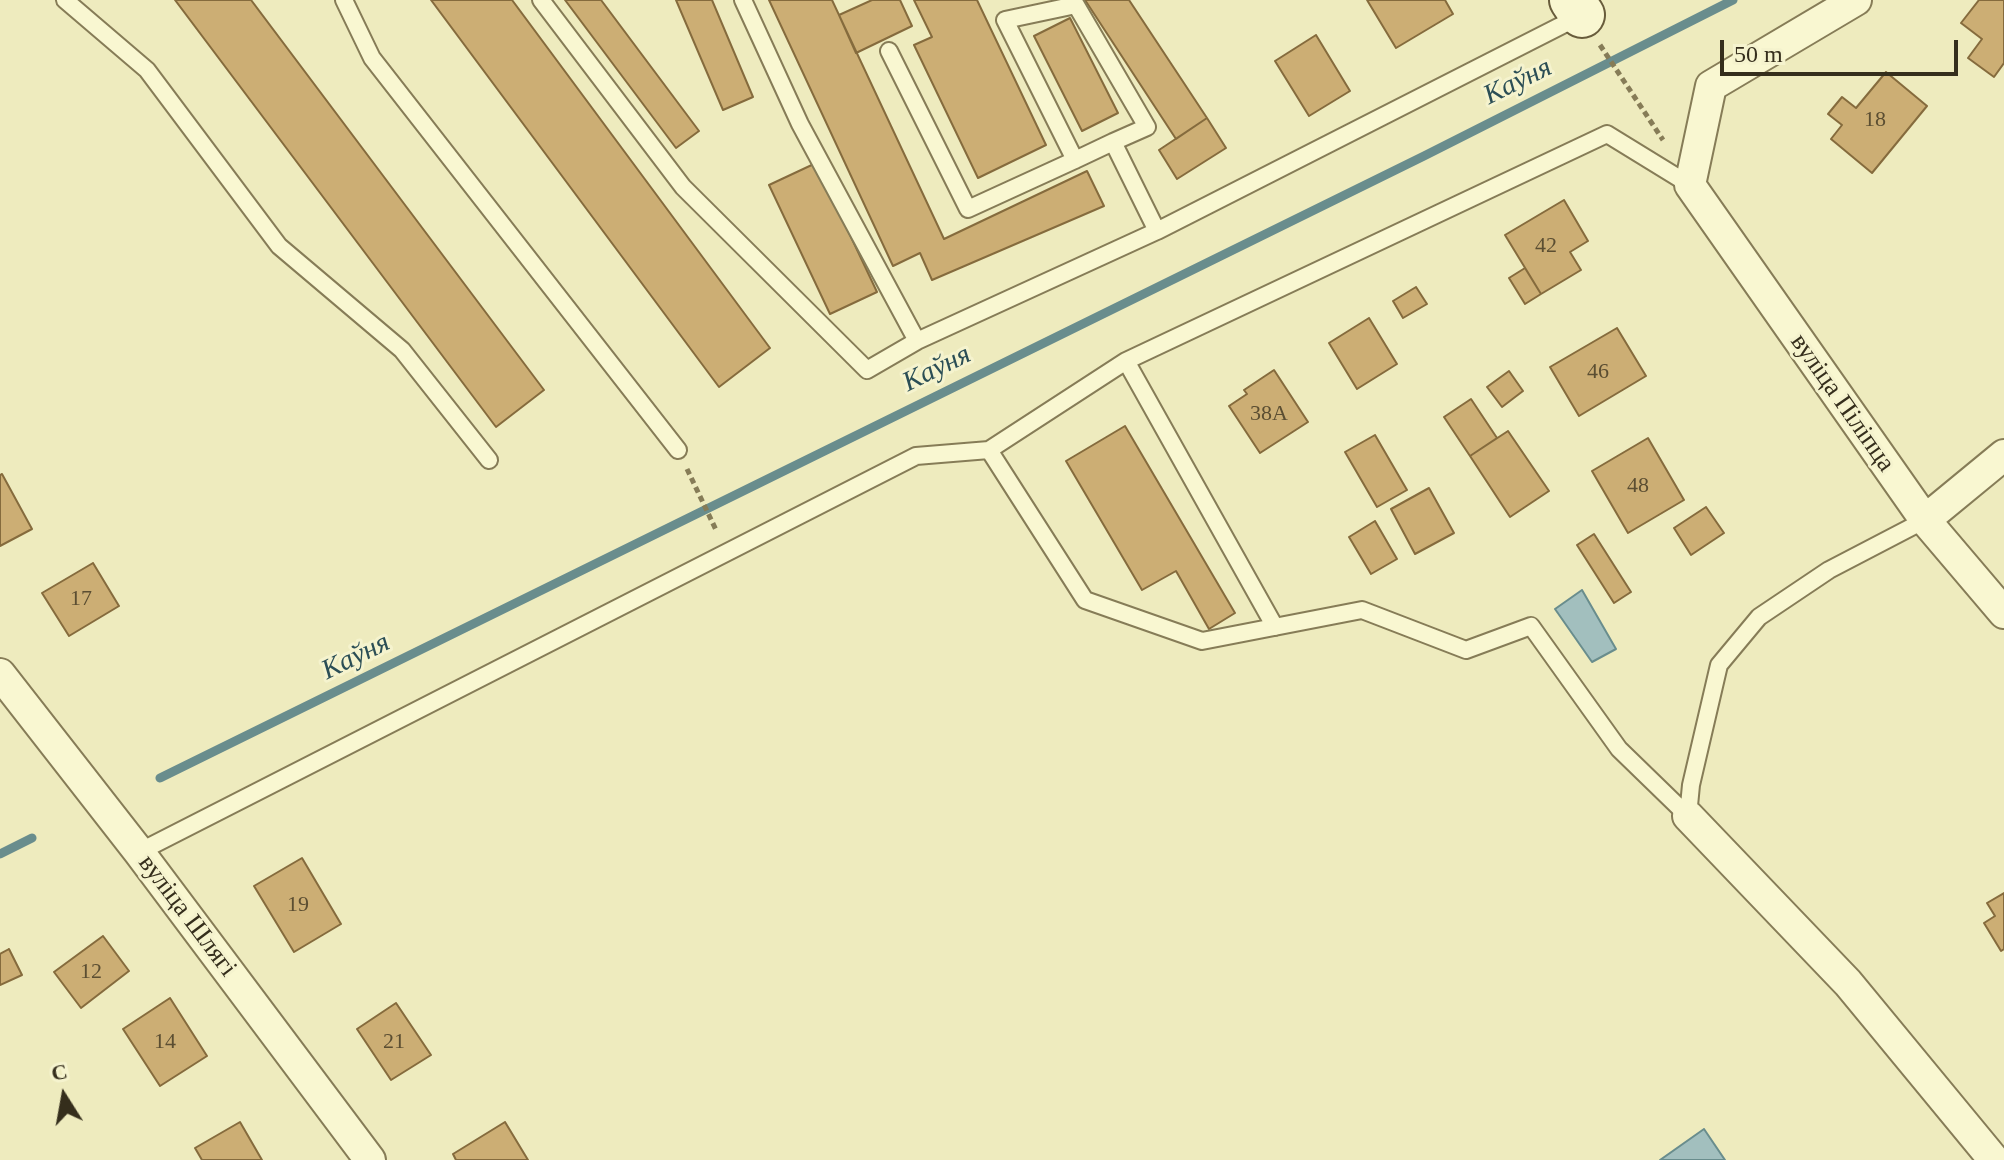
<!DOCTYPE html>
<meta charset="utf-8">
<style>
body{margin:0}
#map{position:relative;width:2004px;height:1160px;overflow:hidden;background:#eeebbe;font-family:"Times New Roman",serif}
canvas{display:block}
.north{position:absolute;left:24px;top:1056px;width:80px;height:80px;-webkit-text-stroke:6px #f5f3ce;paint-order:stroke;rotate:349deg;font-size:22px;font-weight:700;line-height:32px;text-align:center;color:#352e1c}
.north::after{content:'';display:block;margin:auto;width:28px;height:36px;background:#352e1c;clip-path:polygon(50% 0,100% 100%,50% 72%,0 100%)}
.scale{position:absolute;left:1720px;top:40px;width:238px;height:36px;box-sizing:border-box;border:4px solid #352e1c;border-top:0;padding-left:10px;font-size:24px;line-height:28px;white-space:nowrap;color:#352e1c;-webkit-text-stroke:6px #f5f3ce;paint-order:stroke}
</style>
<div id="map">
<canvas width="2004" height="1160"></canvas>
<div class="north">С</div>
<div class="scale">50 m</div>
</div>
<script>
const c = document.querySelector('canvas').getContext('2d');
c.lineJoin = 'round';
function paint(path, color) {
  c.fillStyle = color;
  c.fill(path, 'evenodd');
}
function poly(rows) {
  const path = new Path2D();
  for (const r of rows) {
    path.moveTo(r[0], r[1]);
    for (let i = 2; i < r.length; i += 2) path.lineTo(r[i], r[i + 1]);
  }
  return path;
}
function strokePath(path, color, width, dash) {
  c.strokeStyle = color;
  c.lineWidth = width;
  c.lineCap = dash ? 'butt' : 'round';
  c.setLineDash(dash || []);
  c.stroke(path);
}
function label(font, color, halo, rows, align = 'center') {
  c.font = font + ' "Times New Roman",serif';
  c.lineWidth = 6;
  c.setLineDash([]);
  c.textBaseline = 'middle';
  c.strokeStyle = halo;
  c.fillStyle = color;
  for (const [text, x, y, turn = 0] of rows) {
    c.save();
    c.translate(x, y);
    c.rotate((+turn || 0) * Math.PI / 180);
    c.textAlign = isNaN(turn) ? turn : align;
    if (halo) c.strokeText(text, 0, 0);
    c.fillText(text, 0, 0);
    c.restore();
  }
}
const water = poly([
 [1582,590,1616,649,1592,662,1555,609,1582,590],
 [1704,1129,1725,1160,1660,1160,1704,1129]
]);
const stream = poly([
 [160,778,1424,156,1733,0],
 [0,854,32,838]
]);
const building = poly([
 [175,0,251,0,544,390,496,427,175,0],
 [431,0,512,0,770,348,719,387,431,0],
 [565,0,601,0,699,131,676,148,565,0],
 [676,0,712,0,753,97,723,110,676,0],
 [769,0,832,0,944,239,1087,171,1104,206,932,280,920,253,893,266,769,0],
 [872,0,900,0,912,26,856,53,839,15,872,0],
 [914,0,977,0,1046,145,978,178,914,45,932,37,914,0],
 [1085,0,1129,0,1207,118,1176,139,1085,0],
 [1367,0,1445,0,1453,14,1396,48,1367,0],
 [1979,0,2004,0,2004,63,1994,77,1968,58,1982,39,1961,23,1979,0],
 [1070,18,1118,113,1082,131,1034,36,1070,18],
 [1316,35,1350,91,1309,116,1275,61,1316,35],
 [1886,72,1927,106,1872,173,1831,139,1842,125,1828,114,1842,97,1856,108,1886,72],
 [1207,118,1226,148,1177,179,1159,150,1207,118],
 [816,163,877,292,830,314,769,185,816,163],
 [1564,200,1588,241,1570,252,1581,270,1541,294,1505,235,1564,200],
 [1525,268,1541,294,1525,304,1509,278,1525,268],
 [1416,287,1427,304,1403,318,1393,301,1416,287],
 [1369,318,1397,364,1357,389,1329,343,1369,318],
 [1617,328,1646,376,1579,416,1550,367,1617,328],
 [1274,370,1308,422,1260,453,1229,406,1247,394,1244,390,1274,370],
 [1509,371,1523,391,1502,407,1487,387,1509,371],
 [1471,399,1497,438,1470,456,1444,417,1471,399],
 [1125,426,1235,613,1209,629,1176,571,1142,590,1066,461,1125,426],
 [1508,431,1549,491,1510,517,1470,456,1508,431],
 [1375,435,1407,490,1377,507,1345,452,1375,435],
 [1648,438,1684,500,1628,533,1592,471,1648,438],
 [2,474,32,529,0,546,0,475,2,474],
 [1429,488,1454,533,1415,554,1391,509,1429,488],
 [1706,507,1724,533,1691,555,1674,528,1706,507],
 [1375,521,1397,559,1371,574,1349,537,1375,521],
 [1594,534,1631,592,1614,603,1577,545,1594,534],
 [93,563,119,606,69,636,42,593,93,563],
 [302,858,341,924,294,952,254,886,302,858],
 [2004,893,2004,949,2001,951,1984,923,1995,916,1987,903,2004,893],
 [103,936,129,971,81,1008,54,972,103,936],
 [9,949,22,975,0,985,0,954,9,949],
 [170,998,207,1056,160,1086,123,1029,170,998],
 [396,1003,431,1055,391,1080,357,1029,396,1003],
 [240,1122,262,1160,202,1160,195,1148,240,1122],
 [505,1122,528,1160,456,1160,453,1154,505,1122]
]);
const path = poly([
 [1600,45,1663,140],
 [687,469,717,532]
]);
const lane = poly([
 [65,0,147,70,279,246,402,350,489,460],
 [344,0,372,58,678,450],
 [541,0,683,187,867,370,917,341,1157,231,1580,16],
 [743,0,800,124,917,341],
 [889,51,968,209,1075,160,1113,142,1147,127,1076,5,1005,20,1075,160],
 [1113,142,1157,231],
 [1126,361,1275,627],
 [989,450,1085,600,1202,641,1362,610,1466,650,1531,626,1619,749,1688,816],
 [1688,816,1691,785,1719,665,1759,617,1829,570,1925,520],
 [139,852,916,456,989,450,1126,361,1607,134,1690,185]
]);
const street = poly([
 [1856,0,1711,86,1690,185,1925,520,2004,613],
 [1925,520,2004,455],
 [0,674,139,852,370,1160],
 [1688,816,1848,983,1994,1160]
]);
const secondary = poly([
 [1572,0,1582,15]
]);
const numberNames = [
 ["18",1875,120],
 ["42",1546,246],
 ["46",1598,372],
 ["38А",1269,414],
 ["48",1638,486],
 ["17",81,599],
 ["19",298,905],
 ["12",91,972],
 ["14",165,1042],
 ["21",394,1042]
];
const streetNames = [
 ["вуліца Піліпца",1842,403,55],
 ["вуліца Шлягі",187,916,53]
];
const waterNames = [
 ["Каўня",1518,82,-26],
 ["Каўня",937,369,-26],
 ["Каўня",356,657,-26]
];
paint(water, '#a2bfbe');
strokePath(water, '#698d8d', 2);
strokePath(stream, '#698d8d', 9);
paint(building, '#ccae74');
strokePath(building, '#856b3d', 2);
strokePath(lane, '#867c57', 20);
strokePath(street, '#867c57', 34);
strokePath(secondary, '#685c3b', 48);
strokePath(path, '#867c57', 5, [6, 4]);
strokePath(lane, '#f9f7d1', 16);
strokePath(street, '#f9f7d1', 30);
strokePath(secondary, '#f9f7d1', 44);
label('22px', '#5b4e32', null, numberNames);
label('26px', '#352e1c', '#f5f3ce', streetNames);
label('italic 28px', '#2b4e55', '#f5f3ce', waterNames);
</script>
